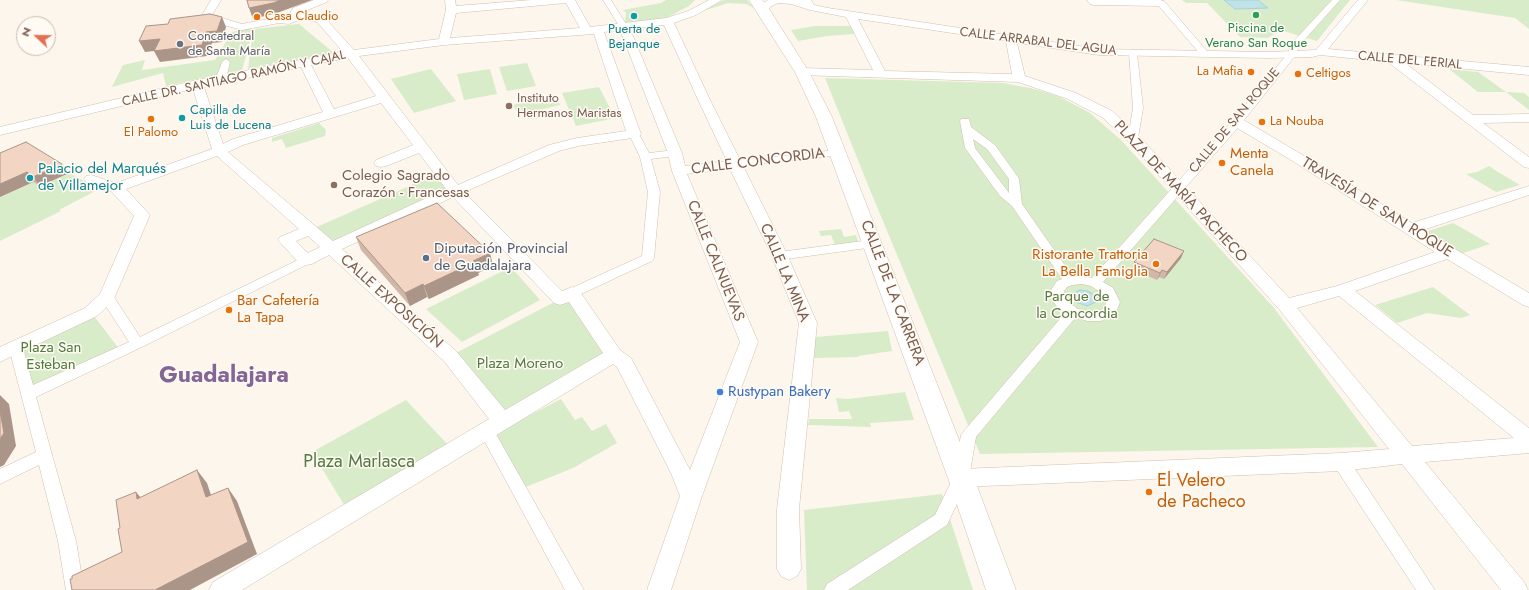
<!DOCTYPE html>
<meta charset="utf-8">
<style>
body{margin:0}
#map{position:relative;width:1529px;height:590px;overflow:hidden;background:#fdf6ec;font-family:Jost,sans-serif}
canvas{display:block}
.north{position:absolute;left:16px;top:16px;width:40px;height:40px;box-sizing:border-box;background:#fffaf3;border:1px solid #cabbb1;border-radius:50%;rotate:292deg;font-size:11px;font-weight:700;line-height:16px;text-align:center;color:#7a5c4d}
.north::after{content:'';display:block;margin:auto;width:14px;height:18px;background:#e76f51;clip-path:polygon(50% 0,100% 100%,50% 72%,0 100%)}
</style>
<div id="map">
<canvas width="1529" height="590"></canvas>
<div class="north">N</div>
</div>
<script>
const c = document.querySelector('canvas').getContext('2d');
c.lineJoin = 'round';
function paint(path, color) {
  c.fillStyle = color;
  c.fill(path, 'evenodd');
}
function poly(rows) {
  const path = new Path2D();
  for (const r of rows) {
    path.moveTo(r[0], r[1]);
    for (let i = 2; i < r.length; i += 2) path.lineTo(r[i], r[i + 1]);
  }
  return path;
}
function strokePath(path, color, width, dash) {
  c.strokeStyle = color;
  c.lineWidth = width;
  c.lineCap = dash ? 'butt' : 'round';
  c.setLineDash(dash || []);
  c.stroke(path);
}
function label(font, color, halo, rows, align = 'center') {
  c.font = font + ' Jost,sans-serif';
  c.lineWidth = 3;
  c.setLineDash([]);
  c.textBaseline = 'middle';
  c.strokeStyle = halo;
  c.fillStyle = color;
  for (const [text, x, y, turn = 0] of rows) {
    c.save();
    c.translate(x, y);
    c.rotate((+turn || 0) * Math.PI / 180);
    c.textAlign = isNaN(turn) ? turn : align;
    if (halo) c.strokeText(text, 0, 0);
    c.fillText(text, 0, 0);
    c.restore();
  }
}
const green = poly([
 [666,0,695,0,689,6,666,18,624,27,626,13,623,10,661,3],
 [724,0,747,0,754,8,746,4,728,3,703,11],
 [1182,0,1350,0,1317,41,1280,30,1268,38,1240,37,1207,3,1186,3],
 [1396,0,1529,0,1529,29,1515,18],
 [299,24,334,53,248,69,253,31,242,70,166,86,163,73,112,87,123,65,145,60,142,70,215,60,232,32,254,27,254,29],
 [815,26,852,26,855,34,827,36,798,41,791,30],
 [527,63,536,86,507,91,499,67],
 [431,69,456,101,414,113,391,79],
 [490,69,497,94,464,100,457,74],
 [1449,69,1478,72,1506,92,1524,93,1529,97,1529,110,1506,92,1478,92],
 [825,78,1003,83,1030,88,1045,92,1060,97,1090,113,1121,140,1274,308,1378,447,980,454,870,190],
 [599,87,615,118,576,126,562,93],
 [553,95,560,105,519,115,513,105],
 [319,123,326,130,325,136,286,148,282,139,272,142,272,138],
 [1489,166,1498,172,1520,185,1496,192,1466,174,1477,172],
 [441,172,455,191,332,249,310,230],
 [69,173,99,189,59,210,61,211,0,241,0,197,33,182,40,186],
 [1453,223,1469,232,1490,244,1460,254,1425,232],
 [841,229,844,237,856,235,859,244,836,247,831,235,821,236,819,231],
 [511,267,540,300,462,342,426,309],
 [1433,287,1470,315,1461,318,1427,313,1397,323,1375,305],
 [572,293,614,355,502,421,450,356],
 [91,312,120,350,28,394,16,348],
 [888,331,892,351,858,356,858,357,814,358,815,337],
 [905,392,914,420,870,423,871,427,808,425,809,419,852,419,849,411,839,412,836,398,848,399],
 [561,399,575,420,582,417,592,431,606,424,617,443,573,468,523,488,494,434],
 [406,400,449,446,346,508,312,452],
 [942,494,973,590,807,590,804,510]
]);
const water = poly([
 [1224,0,1258,0,1268,8,1235,9,1224,0],
 [1080,290,1088,291,1094,295,1096,297,1096,302,1087,306,1076,302,1073,294,1080,290]
]);
const pedestrian = poly([
 [603,0,611,0,628,27,627,29,621,29,603,0],
 [1332,0,1340,0,1299,46,1295,56,1241,124,1103,282,1113,288,1120,302,1116,313,1101,321,1087,321,1076,317,976,437,969,478,947,525,848,590,824,590,827,584,935,515,953,478,961,435,964,431,1065,313,1058,308,1053,301,1051,290,1057,281,1062,279,1012,206,1000,196,965,148,960,121,961,119,969,119,971,127,995,145,1018,177,1019,179,1022,204,1073,277,1082,276,1092,278,1233,120,1288,53,1292,43,1332,0],
 [973,139,987,149,1009,179,1009,193,975,148,973,139],
 [1082,284,1091,286,1103,294,1106,302,1105,308,1099,311,1087,311,1078,309,1068,302,1064,297,1064,291,1067,287,1072,285,1082,284],
 [1158,1,1164,1,1207,51,1208,53,1207,55,1201,55,1158,5,1158,1],
 [1133,50,1137,53,1143,108,1138,138,1133,141,1128,138,1133,108,1129,53,1133,50],
 [226,59,230,62,226,79,224,81,218,81,216,79,222,62,226,59],
 [634,131,639,134,649,153,675,150,680,153,675,156,651,159,660,192,654,258,652,261,577,296,572,297,567,296,566,293,567,290,642,256,648,192,640,157,629,134,634,131],
 [837,150,842,153,841,155,734,167,729,164,734,161,837,150],
 [863,241,867,242,869,245,867,248,779,260,775,259,773,256,775,253,779,252,863,241],
 [306,256,310,257,312,260,310,263,142,347,36,397,76,541,84,590,66,590,58,541,39,465,0,484,0,469,36,452,9,348,11,344,16,343,21,344,23,348,33,385,129,342,100,297,102,294,107,293,112,294,140,337,306,256],
 [487,425,492,427,584,590,565,590,479,431,482,427,487,425],
 [1341,455,1347,457,1435,590,1416,590,1335,467,1333,462,1335,457,1341,455]
]);
const minor = poly([
 [211,0,221,0,212,15,242,24,279,17,287,18,292,15,290,13,293,8,314,0,328,0,327,2,300,13,325,18,354,50,439,39,446,10,445,0,455,0,456,6,531,0,575,0,590,27,666,18,688,11,709,0,722,0,696,15,674,23,712,104,786,252,817,323,799,509,801,569,797,576,789,580,781,576,777,569,777,509,799,323,770,252,730,169,687,174,758,342,702,496,671,590,647,590,680,496,671,473,617,367,613,364,242,590,209,590,213,582,489,419,444,361,329,255,312,264,306,265,300,264,278,240,280,237,299,229,217,156,126,189,150,215,113,301,97,316,0,362,0,347,85,308,100,294,134,216,111,191,86,182,84,179,86,176,91,175,116,183,212,149,193,89,0,135,0,127,197,80,343,52,317,22,313,21,301,19,289,24,279,23,242,30,202,19,201,17,211,0],
 [566,3,580,28,450,38,456,13,566,3],
 [664,25,700,104,727,161,685,166,682,153,630,29,664,25],
 [620,30,668,153,672,171,740,342,690,470,631,358,620,350,578,289,572,287,562,291,464,192,559,151,578,146,639,137,641,134,604,32,620,30],
 [594,34,626,131,577,138,549,145,458,185,359,56,444,45,594,34],
 [348,58,376,96,334,109,311,65,348,58],
 [301,67,323,112,233,139,223,144,204,87,301,67],
 [381,103,413,145,376,160,374,163,376,166,381,167,386,166,419,153,446,189,333,241,228,152,243,145,381,103],
 [453,197,554,303,560,305,569,302,603,353,505,410,456,351,342,249,453,197],
 [308,236,320,247,308,253,296,241,308,236],
 [768,0,811,0,814,5,828,8,1099,49,1268,52,1316,50,1358,0,1368,0,1328,49,1529,67,1529,75,1405,63,1473,115,1529,114,1529,122,1483,123,1529,157,1529,168,1524,167,1388,62,1320,55,1312,57,1268,58,1099,55,1017,43,1025,76,1076,93,1112,111,1138,135,1289,298,1337,286,1435,252,1291,160,1232,125,1230,122,1232,119,1242,119,1301,154,1412,223,1529,186,1529,195,1423,230,1529,293,1529,307,1523,305,1447,259,1355,291,1529,428,1529,453,1425,462,1524,582,1528,590,1501,590,1402,464,1341,471,961,487,954,484,950,478,954,472,961,469,1341,453,1389,449,1279,309,1128,141,1102,117,1068,99,1018,82,798,75,796,72,798,69,802,68,873,70,846,17,810,10,791,4,778,3,770,7,767,13,759,13,758,11,760,5,768,0],
 [858,19,1006,41,1012,74,885,71,858,19],
 [1339,296,1514,438,1412,446,1297,308,1339,296],
 [1087,0,1161,0,1166,3,1161,6,1094,5,1090,4,1087,0]
]);
const tertiary = poly([
 [749,0,762,0,766,4,809,72,832,117,974,478,1016,590,986,590,948,478,816,117,795,72,749,0]
]);
const wall = poly([
 [0,153,69,173,40,186,33,182,0,197],
 [356,237,493,266,478,273,479,275,429,299,427,297,410,306,361,250],
 [1181,258,1164,279,1159,277,1157,280,1132,269,1134,262]
]);
const shadedWall = poly([
 [281,0,312,0,277,13,253,19,249,8],
 [222,17,226,27,222,42,212,43,207,56,160,62,154,51,145,52,139,41,206,32],
 [62,164,69,173,40,186,33,177],
 [27,172,33,182,0,197,0,184],
 [1184,251,1181,258,1164,279,1167,272],
 [490,253,493,266,478,273,479,275,429,299,424,286,473,261],
 [1162,270,1159,277,1157,280,1160,273],
 [423,284,427,297,410,306,405,293],
 [0,395,9,404,16,446,4,465,0,467],
 [197,470,207,483,216,510,206,497],
 [228,488,237,501,257,554,190,590,155,590],
 [136,492,147,505,137,499]
]);
const building = poly([
 [247,0,281,0,273,3,249,8,247,0],
 [210,14,222,17,217,31,206,32,202,45,154,51,160,39,139,41,146,26,168,24,170,19,210,14],
 [26,142,62,164,33,177,27,172,0,184,0,153,26,142],
 [437,203,490,253,473,261,475,262,424,286,423,284,405,293,356,237,437,203],
 [1154,239,1184,251,1167,272,1162,270,1160,273,1134,262,1154,239],
 [0,411,4,433,0,439,0,411],
 [197,470,206,497,228,488,248,542,155,590,72,590,70,579,72,579,72,576,122,552,118,529,120,528,116,500,136,492,137,499,197,470]
]);
const markers = [
 [1256,15,4,"#2e9e5b"],
 [634,16,4,"#0f9aa8"],
 [257,17,4,"#e8710a"],
 [180,44,4,"#6b7280"],
 [1251,72,4,"#e8710a"],
 [1298,74,4,"#e8710a"],
 [509,106,4,"#8d6e63"],
 [182,118,4,"#0f9aa8"],
 [151,119,4,"#e8710a"],
 [1262,122,4,"#e8710a"],
 [1222,163,4,"#e8710a"],
 [30,178,4,"#0f9aa8"],
 [334,185,4,"#8d6e63"],
 [426,258,4,"#5c6f8a"],
 [1156,264,4,"#e8710a"],
 [229,310,4,"#e8710a"],
 [720,392,4,"#3f7fe0"],
 [1149,492,4,"#e8710a"]
];
const farFoodnames = [
 ["Casa Claudio",265,17],
 ["La Mafia",1243,72,"right"],
 ["Celtigos",1306,74],
 ["La Nouba",1270,122],
 ["El Palomo",151,133,"center"]
];
const farLeisurenames = [
 ["Piscina de",1256,29],
 ["Verano San Roque",1256,44]
];
const farCulturenames = [
 ["Puerta de",634,30],
 ["Bejanque",634,45],
 ["Capilla de",190,111,"left"],
 ["Luis de Lucena",190,126,"left"]
];
const farWorshipnames = [
 ["Concatedral",188,37],
 ["de Santa María",188,52]
];
const farStreetnames = [
 ["CALLE ARRABAL DEL AGUA",1038,42,7],
 ["CALLE DEL FERIAL",1410,61,5],
 ["CALLE DR. SANTIAGO RAMÓN Y CAJAL",234,79,-12],
 ["CALLE DE SAN ROQUE",1235,121,-50]
];
const farEducationnames = [
 ["Instituto",517,99],
 ["Hermanos Maristas",517,114]
];
const foodNames = [
 ["Menta",1230,154],
 ["Canela",1230,171],
 ["Ristorante Trattoria",1148,255,"right"],
 ["La Bella Famiglia",1148,272,"right"],
 ["Bar Cafetería",237,301],
 ["La Tapa",237,318]
];
const streetNames = [
 ["CALLE CONCORDIA",758,162,-7],
 ["PLAZA DE MARÍA PACHECO",1180,192,47],
 ["TRAVESÍA DE SAN ROQUE",1377,208,32],
 ["CALLE CALNUEVAS",715,261,68],
 ["CALLE LA MINA",784,273,67],
 ["CALLE DE LA CARRERA",892,293,69],
 ["CALLE EXPOSICIÓN",391,302,42]
];
const cultureNames = [
 ["Palacio del Marqués",38,169],
 ["de Villamejor",38,186]
];
const educationNames = [
 ["Colegio Sagrado",342,176],
 ["Corazón - Francesas",342,193]
];
const serviceNames = [
 ["Diputación Provincial",434,249],
 ["de Guadalajara",434,266]
];
const parkNames = [
 ["Parque de",1077,297],
 ["la Concordia",1077,314],
 ["Plaza San",51,348],
 ["Esteban",51,365],
 ["Plaza Moreno",520,364]
];
const shopNames = [
 ["Rustypan Bakery",728,392]
];
const nearParknames = [
 ["Plaza Marlasca",359,463]
];
const nearFoodnames = [
 ["El Velero",1157,482],
 ["de Pacheco",1157,503]
];
const townNames = [
 ["Guadalajara",224,376]
];
paint(green, '#d8ecc9');
paint(water, '#bfe3e8');
strokePath(water, '#a5d3da', 1);
strokePath(pedestrian, '#d1beb0', 1);
strokePath(minor, '#d1beb0', 1);
strokePath(tertiary, '#d1beb0', 1);
paint(pedestrian, '#fff');
paint(minor, '#fff');
paint(tertiary, '#fff');
paint(wall, '#d1b7a8');
paint(shadedWall, '#aa9588');
paint(building, '#f3d5c3');
strokePath(building, '#aa9588', 1);
for (const [x, y, r, color] of markers) {
  const dot = new Path2D();
  dot.arc(x, y, r, 0, 2 * Math.PI);
  c.fillStyle = color;
  c.fill(dot);
  strokePath(dot, '#fffaf3', 1.5);
}
label('13px', '#c56008', '#fffaf3', farFoodnames, 'left');
label('13px', '#27864d', '#fffaf3', farLeisurenames);
label('13px', '#0d838f', '#fffaf3', farCulturenames);
label('13px', '#5b616d', '#fffaf3', farWorshipnames, 'left');
label('13px', '#7a5c4d', '#fffaf3', farStreetnames);
label('13px', '#785e54', '#fffaf3', farEducationnames, 'left');
label('15px', '#c56008', '#fffaf3', foodNames, 'left');
label('15px', '#7a5c4d', '#fffaf3', streetNames);
label('15px', '#0d838f', '#fffaf3', cultureNames, 'left');
label('15px', '#785e54', '#fffaf3', educationNames, 'left');
label('15px', '#4e5e75', '#fffaf3', serviceNames, 'left');
label('15px', '#537a41', '#fffaf3', parkNames);
label('15px', '#366cbe', '#fffaf3', shopNames, 'left');
label('18px', '#537a41', '#fffaf3', nearParknames);
label('18px', '#c56008', '#fffaf3', nearFoodnames, 'left');
label('bold 23px', '#846695', '#fffaf3', townNames);
</script>
